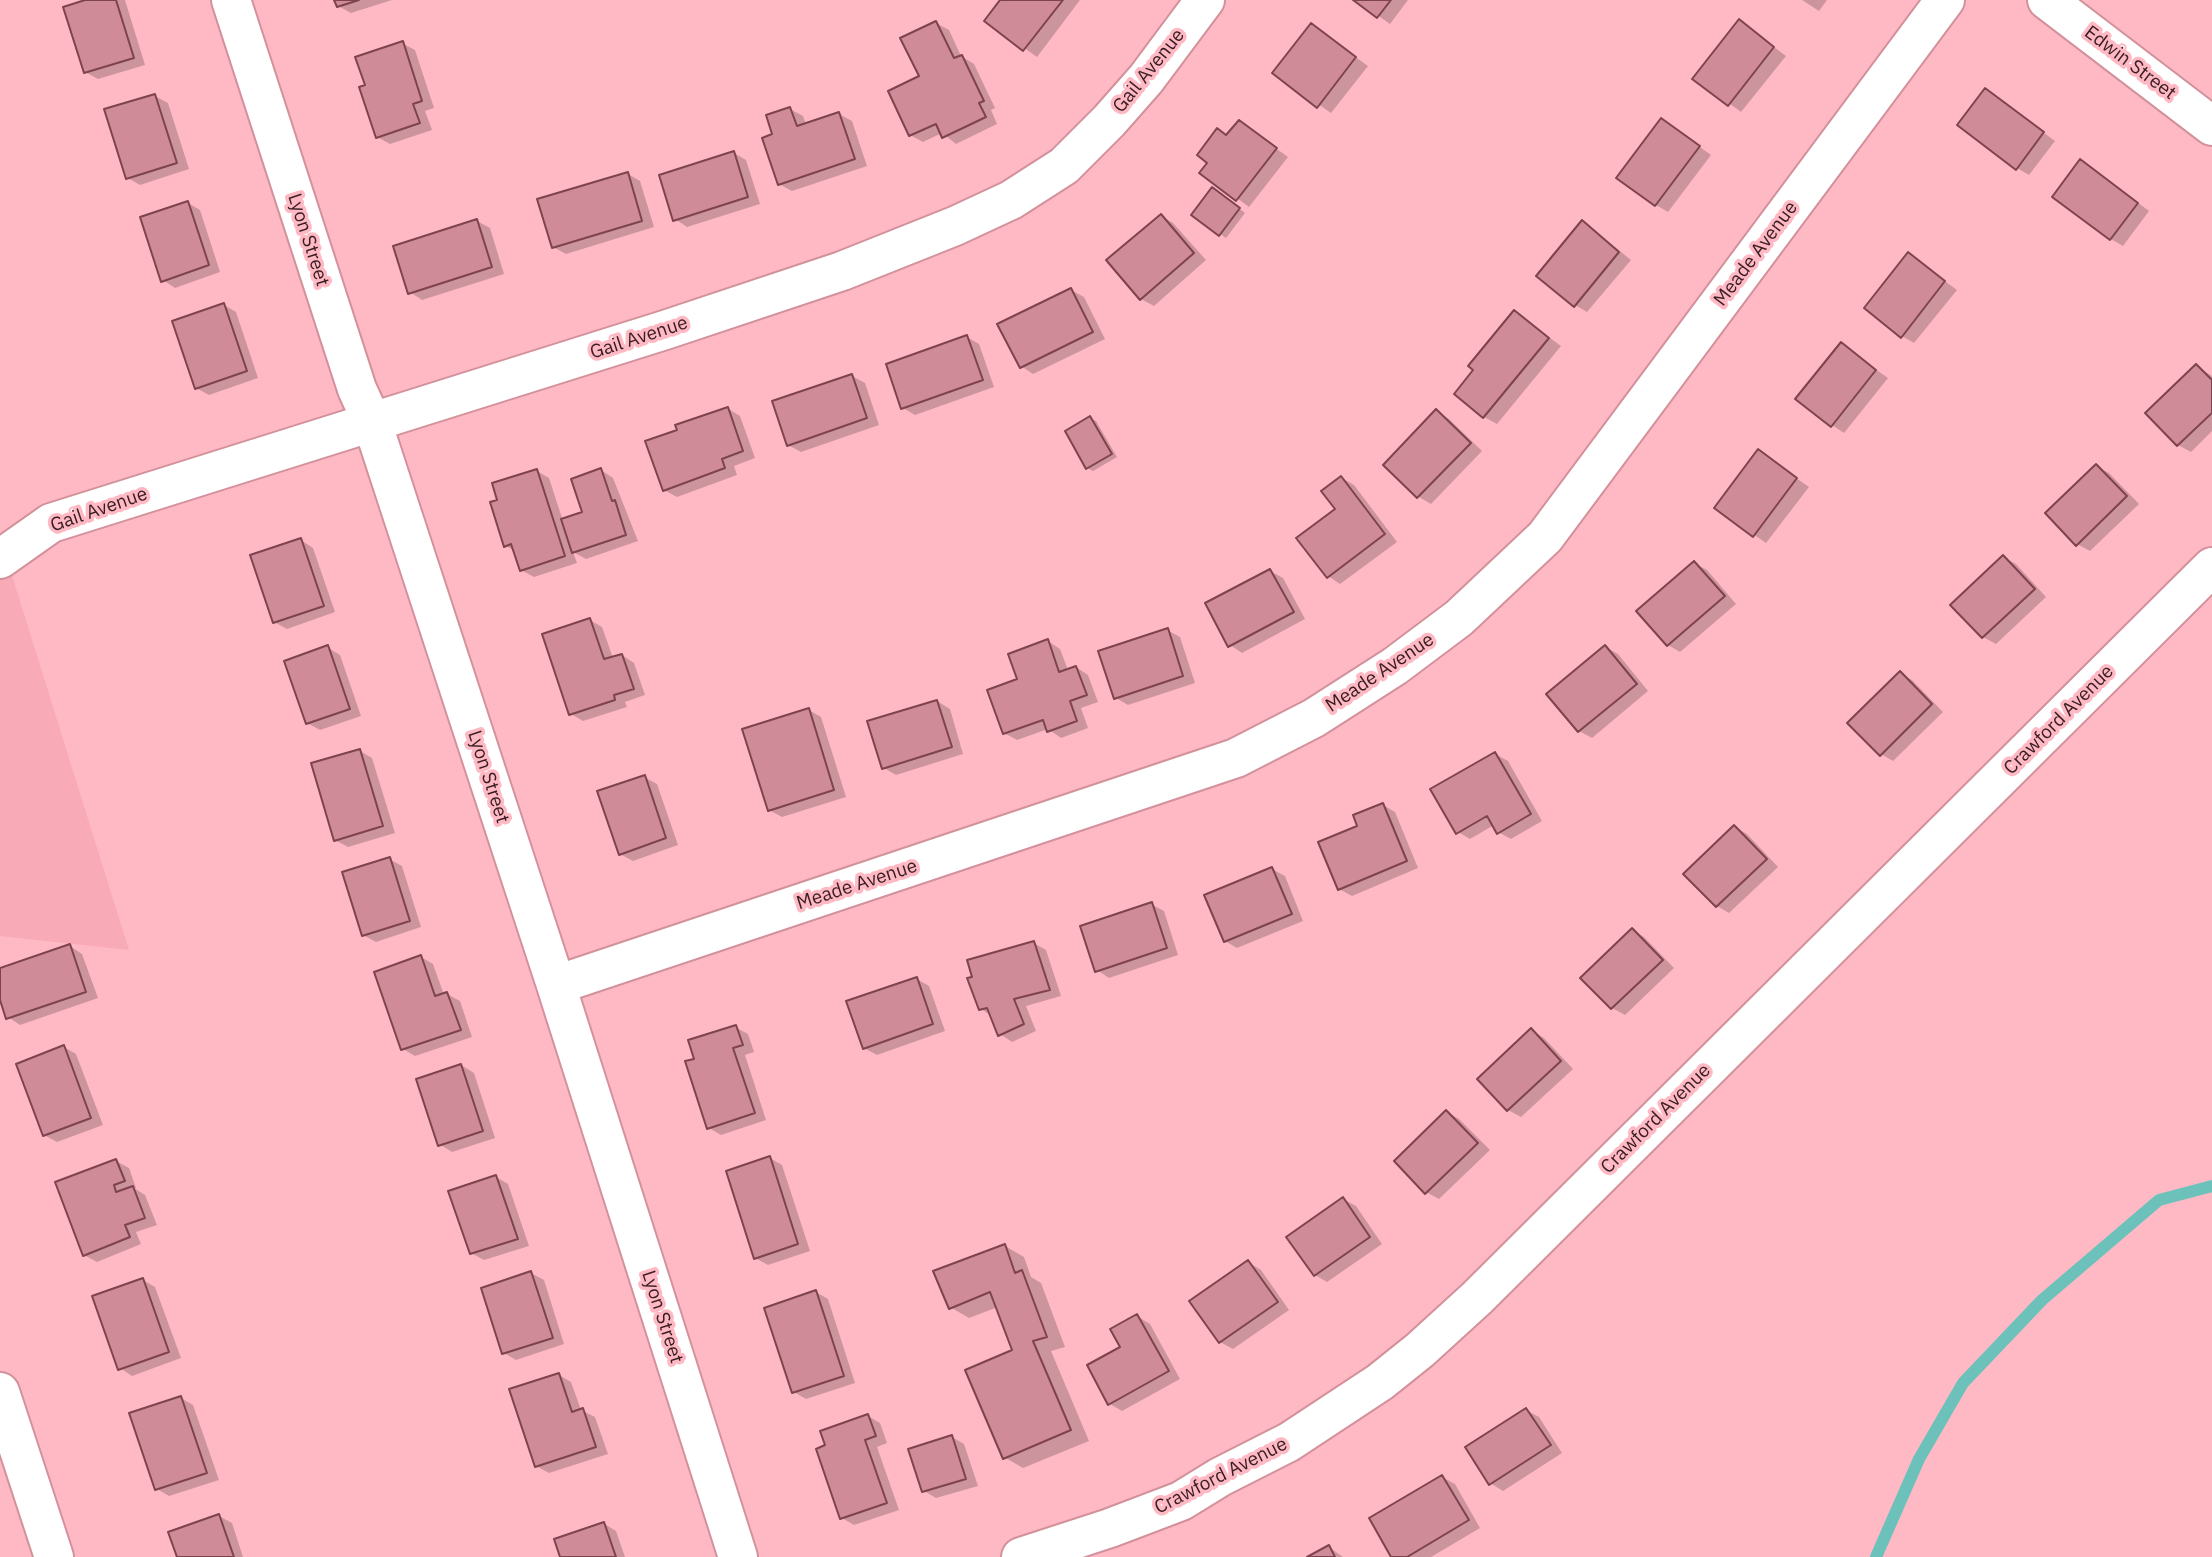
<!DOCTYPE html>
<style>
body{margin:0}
canvas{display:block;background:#ffb9c4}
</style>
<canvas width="2212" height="1557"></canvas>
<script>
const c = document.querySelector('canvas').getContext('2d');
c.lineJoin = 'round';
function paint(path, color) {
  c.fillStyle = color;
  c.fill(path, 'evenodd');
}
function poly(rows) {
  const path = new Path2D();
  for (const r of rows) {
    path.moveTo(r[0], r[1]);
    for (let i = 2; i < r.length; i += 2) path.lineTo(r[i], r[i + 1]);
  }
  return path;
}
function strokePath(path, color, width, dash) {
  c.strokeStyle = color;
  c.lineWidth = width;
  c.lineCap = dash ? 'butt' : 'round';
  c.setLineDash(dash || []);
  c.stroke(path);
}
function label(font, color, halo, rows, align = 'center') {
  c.font = font + ' "IBM Plex Sans",sans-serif';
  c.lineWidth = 7;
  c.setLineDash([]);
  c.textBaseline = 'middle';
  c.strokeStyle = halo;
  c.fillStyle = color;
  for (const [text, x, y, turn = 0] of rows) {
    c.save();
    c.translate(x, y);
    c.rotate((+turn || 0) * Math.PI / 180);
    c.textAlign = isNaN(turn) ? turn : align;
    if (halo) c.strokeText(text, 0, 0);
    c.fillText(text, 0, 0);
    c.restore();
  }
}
const built = poly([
 [0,537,129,950,0,936]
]);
const shadow = poly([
 [91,0,125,0,145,65,98,79,85,72],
 [336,0,392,0,351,13,338,6],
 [1002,0,1080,0,1037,57,986,21],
 [1356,0,1408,0,1390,24],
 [1802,0,1827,0,1819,11],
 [1739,21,1786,56,1741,112,1695,78],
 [936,23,949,30,961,56,974,64,995,108,991,110,997,124,956,144,942,133,923,142,910,135,921,77],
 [1311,25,1368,66,1331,113,1274,73],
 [402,43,415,50,434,108,425,111,432,130,390,144,377,137,367,86],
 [1986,90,2055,141,2029,175,2017,168],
 [155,96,168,103,189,169,140,185,128,178],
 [790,109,803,116,806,125,839,114,852,121,867,166,792,191,779,184,774,135],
 [1662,120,1711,155,1668,212,1656,205],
 [1239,122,1288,157,1249,207,1202,172],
 [734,153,746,160,760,204,687,227,675,219],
 [2093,169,2149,211,2123,246,2111,239],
 [628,174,640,181,654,227,566,254,553,247],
 [1218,192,1245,213,1226,238,1220,234],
 [188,203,200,210,220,272,175,288,163,280],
 [1161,216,1173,223,1206,260,1154,306,1141,299],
 [477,221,490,228,504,274,422,300,410,292],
 [1582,223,1594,230,1631,260,1587,312,1575,305],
 [1908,254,1957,290,1914,343,1902,336],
 [1071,290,1084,297,1105,339,1033,374,1021,366],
 [224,305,236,312,258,378,209,395,196,388],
 [1515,312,1561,346,1497,424,1484,417],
 [967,337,979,344,994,387,915,415,903,408],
 [1841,345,1888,378,1844,433,1832,425],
 [2196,366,2212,376,2212,431,2191,452,2178,445],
 [852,376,865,383,879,425,801,452,788,445],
 [727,408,740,416,755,458,734,466,737,475,677,497,664,490,680,431],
 [1437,412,1449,419,1482,451,1431,504,1419,497,1385,465],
 [1090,418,1096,421,1117,457,1093,471,1087,468],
 [1759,452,1809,487,1766,543,1716,508],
 [2096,466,2109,473,2139,504,2090,551,2077,544],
 [601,470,613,478,638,541,586,559,573,552,577,563,534,577,521,570,515,551,506,546,537,471,549,478,563,521,584,513],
 [1342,478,1354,485,1397,542,1340,584,1328,576],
 [301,540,313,548,335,612,287,629,274,622],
 [2003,557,2016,564,2046,597,1996,644,1983,637],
 [1694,563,1707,570,1736,604,1680,652,1668,645],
 [1270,571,1283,578,1305,619,1242,653,1230,645],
 [590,620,602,627,613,658,622,655,634,663,645,695,625,702,627,707,583,721,571,714],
 [1167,630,1180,637,1195,683,1128,705,1116,698],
 [1048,641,1060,649,1068,670,1076,667,1088,675,1098,702,1081,708,1088,728,1061,738,1048,729,1017,740,1004,733,1019,680],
 [327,647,340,655,361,716,320,730,307,723],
 [1605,647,1618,654,1648,691,1592,738,1579,731],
 [1900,673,1912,680,1943,712,1893,761,1881,754],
 [937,701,950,709,963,754,896,775,884,768],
 [809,710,821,717,846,797,782,817,769,810],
 [360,751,372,758,395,833,348,847,335,840],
 [1495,754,1508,761,1542,821,1511,839,1498,832,1494,825,1470,839,1458,832],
 [644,777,657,784,678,845,633,861,620,854],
 [1383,805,1395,812,1418,868,1352,896,1339,889,1360,827],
 [1735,827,1747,834,1778,867,1729,913,1717,906,1686,874],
 [389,859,402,866,421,927,376,942,363,935],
 [1272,869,1285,876,1303,921,1237,948,1225,941],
 [1151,904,1164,911,1178,955,1109,978,1097,970],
 [1632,930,1644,937,1674,968,1625,1015,1612,1008,1582,978],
 [1034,943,1046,950,1061,996,1026,1006,1036,1031,1012,1042,1000,1034,992,1016,981,1009],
 [70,946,82,954,98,998,20,1025,8,1017,0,995,0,970],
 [421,957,433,964,444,995,447,994,460,1001,472,1037,415,1056,403,1049],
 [917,979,929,986,945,1031,877,1055,864,1048],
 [735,1027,748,1034,754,1052,745,1055,766,1120,721,1135,709,1128,697,1060],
 [1531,1030,1544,1038,1573,1069,1521,1117,1508,1110],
 [64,1047,76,1054,103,1125,57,1142,44,1135],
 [461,1065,474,1073,495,1138,452,1152,439,1144],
 [1447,1112,1459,1119,1490,1150,1439,1199,1426,1192],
 [770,1158,782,1165,810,1251,768,1265,755,1258],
 [116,1161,129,1168,136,1188,134,1188,145,1195,157,1225,136,1232,141,1244,97,1262,84,1255],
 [496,1177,508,1184,529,1246,484,1260,471,1253],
 [1343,1199,1356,1206,1382,1244,1327,1282,1315,1275],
 [1005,1246,1024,1257,1031,1277,1041,1283,1065,1347,1051,1351,1089,1441,1023,1468,1004,1457,1014,1350,998,1307,969,1318,950,1307],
 [1248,1262,1261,1270,1289,1310,1233,1349,1220,1342],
 [531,1273,544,1280,564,1344,516,1360,504,1353],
 [143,1280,155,1287,181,1358,132,1376,120,1368],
 [816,1292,828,1299,855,1383,806,1399,794,1392],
 [1137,1316,1150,1324,1180,1379,1122,1411,1110,1404],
 [559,1375,571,1382,581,1410,595,1417,608,1454,549,1473,536,1466],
 [181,1398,193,1405,219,1480,169,1496,157,1489],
 [1526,1410,1539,1417,1562,1453,1503,1491,1490,1483],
 [868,1416,880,1423,887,1443,877,1447,899,1510,854,1525,842,1518],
 [952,1437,964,1444,978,1486,936,1498,924,1491],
 [1442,1477,1455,1484,1480,1528,1431,1557,1394,1557],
 [219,1516,232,1523,243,1557,179,1557],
 [603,1523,616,1531,625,1557,562,1557],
 [1329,1547,1343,1557,1311,1557]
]);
const stream = poly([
 [1876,1557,1919,1459,1963,1383,2042,1300,2159,1200,2212,1186]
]);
const building = poly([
 [85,0,116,0,134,58,84,73,63,7,85,0],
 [334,0,359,0,337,7,334,0],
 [1000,0,1063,0,1023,51,984,21,1000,0],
 [1353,0,1391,0,1377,18,1353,0],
 [1739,19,1774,47,1728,106,1692,79,1739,19],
 [936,21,954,58,962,55,984,101,979,103,986,117,942,138,936,124,909,136,888,91,919,76,900,38,936,21],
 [1311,23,1356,57,1317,108,1272,73,1311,23],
 [403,41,422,101,413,104,420,123,376,138,359,87,365,85,355,57,403,41],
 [1985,88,2044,132,2016,170,1957,125,1985,88],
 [155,94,177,163,126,179,104,109,155,94],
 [790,107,797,126,839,112,855,159,778,185,762,138,772,134,766,115,790,107],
 [1661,118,1700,146,1655,206,1616,178,1661,118],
 [1239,120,1277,148,1236,201,1199,173,1207,163,1197,155,1217,128,1226,135,1239,120],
 [734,151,748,197,673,221,659,175,734,151],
 [2080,159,2138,203,2110,240,2052,197,2080,159],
 [628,172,642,221,552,248,537,199,628,172],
 [1212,187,1240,208,1219,236,1191,215,1212,187],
 [188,201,209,265,161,282,140,217,188,201],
 [1161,214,1194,253,1140,300,1106,260,1161,214],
 [477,219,492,267,408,294,393,246,477,219],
 [1582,220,1619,252,1574,307,1536,276,1582,220],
 [1908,252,1945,281,1901,338,1864,308,1908,252],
 [1071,288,1093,332,1020,368,997,324,1071,288],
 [224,303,247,371,195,389,172,321,224,303],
 [1514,310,1549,338,1483,418,1454,394,1473,370,1468,366,1514,310],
 [967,335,983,380,901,409,886,364,967,335],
 [1841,342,1876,370,1831,427,1795,399,1841,342],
 [2196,364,2212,380,2212,413,2177,446,2145,413,2196,364],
 [852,374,867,418,787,446,772,401,852,374],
 [728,407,743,451,722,459,725,468,663,491,645,441,677,430,675,425,728,407],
 [1436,409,1471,443,1417,498,1383,465,1436,409],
 [1090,416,1112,454,1086,469,1065,431,1090,416],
 [1758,449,1797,478,1753,537,1714,508,1758,449],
 [2096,464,2127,496,2076,546,2045,513,2096,464],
 [601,468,612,501,615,500,626,535,572,553,561,519,582,512,571,479,601,468],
 [537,469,565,556,520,571,511,544,504,547,490,502,497,500,492,483,537,469],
 [1341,476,1385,534,1327,578,1296,538,1335,509,1321,491,1341,476],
 [301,538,324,606,273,623,250,555,301,538],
 [2003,555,2035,589,1982,638,1950,605,2003,555],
 [1694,561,1725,596,1667,646,1636,611,1694,561],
 [1270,569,1294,612,1228,647,1205,603,1270,569],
 [590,618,604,659,622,654,634,689,614,695,615,700,569,715,542,634,590,618],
 [1168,628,1183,676,1114,699,1098,651,1168,628],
 [1048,639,1059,672,1076,666,1087,695,1070,701,1077,721,1047,732,1043,720,1003,734,987,690,1017,679,1008,654,1048,639],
 [328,645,350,709,306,724,284,661,328,645],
 [1605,645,1637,684,1578,732,1546,694,1605,645],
 [1900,671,1932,704,1880,756,1847,723,1900,671],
 [937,700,952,747,882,769,867,721,937,700],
 [809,708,834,790,768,811,742,729,809,708],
 [360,749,383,826,334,841,311,763,360,749],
 [1495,752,1531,814,1497,834,1487,816,1456,834,1430,789,1495,752],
 [645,775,666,838,619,855,597,791,645,775],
 [1383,803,1407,861,1338,890,1318,842,1357,826,1353,815,1383,803],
 [1734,825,1767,859,1716,907,1683,874,1734,825],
 [390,857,410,921,362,936,342,872,390,857],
 [1272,867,1292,914,1224,942,1204,895,1272,867],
 [1152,902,1167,948,1095,972,1080,926,1152,902],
 [1632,928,1663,960,1611,1009,1580,978,1632,928],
 [1034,941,1050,990,1014,999,1024,1024,998,1036,987,1008,979,1010,967,978,972,977,967,960,1034,941],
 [70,944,86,992,6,1019,0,1000,0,968,70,944],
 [421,955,435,996,447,992,461,1030,401,1050,374,972,421,955],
 [917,977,933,1024,863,1049,846,1001,917,977],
 [736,1025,743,1045,733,1048,755,1113,707,1129,685,1061,694,1059,688,1040,736,1025],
 [1531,1028,1561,1061,1507,1111,1477,1079,1531,1028],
 [64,1045,91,1118,43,1136,16,1064,64,1045],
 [461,1064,483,1131,438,1146,416,1079,461,1064],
 [1446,1110,1478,1143,1425,1194,1394,1161,1446,1110],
 [770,1156,798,1244,754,1259,726,1171,770,1156],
 [116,1159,125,1181,114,1185,116,1192,133,1186,145,1218,125,1225,130,1237,83,1256,55,1182,116,1159],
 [496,1175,518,1239,470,1254,448,1191,496,1175],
 [1343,1197,1370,1237,1314,1276,1286,1237,1343,1197],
 [1005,1244,1015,1273,1022,1270,1047,1337,1033,1341,1071,1430,1003,1459,965,1370,1012,1350,990,1292,949,1309,933,1271,1005,1244],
 [1248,1260,1278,1302,1219,1343,1189,1301,1248,1260],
 [531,1271,553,1338,502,1354,481,1288,531,1271],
 [143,1278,169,1352,118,1370,92,1296,143,1278],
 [816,1290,844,1376,792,1393,764,1308,816,1290],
 [1137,1314,1169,1371,1108,1405,1087,1365,1120,1347,1110,1329,1137,1314],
 [559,1373,572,1412,583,1408,596,1447,535,1467,509,1389,559,1373],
 [181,1396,207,1473,155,1490,129,1413,181,1396],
 [1526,1408,1551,1445,1489,1485,1465,1447,1526,1408],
 [868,1414,876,1436,865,1440,887,1503,840,1519,816,1449,825,1445,820,1431,868,1414],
 [952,1435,966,1479,922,1492,908,1449,952,1435],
 [1442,1475,1469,1520,1407,1557,1391,1557,1369,1518,1442,1475],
 [219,1514,234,1557,177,1557,168,1532,219,1514],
 [604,1522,616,1557,560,1557,554,1539,604,1522],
 [1329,1545,1335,1557,1307,1557,1329,1545]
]);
const minor = poly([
 [231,0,357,389,372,422,556,985,738,1557],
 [2047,0,2212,126],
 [0,559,51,523,665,330,842,271,955,226,1011,200,1064,166,1109,121,1146,79,1205,0],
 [556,985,1236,758,1314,718,1395,666,1459,618,1545,537,1945,0],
 [0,1392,54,1557],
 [1021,1557,1110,1528,1181,1501,1220,1477,1289,1442,1380,1382,1420,1350,1477,1298,2212,567]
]);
const streetNames = [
 ["Edwin Street",2130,63,37],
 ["Gail Avenue",1149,71,-51],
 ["Lyon Street",308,240,72],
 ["Meade Avenue",1756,254,-53],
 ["Gail Avenue",639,338,-18],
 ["Gail Avenue",99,510,-19],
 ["Meade Avenue",1380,673,-34],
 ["Crawford Avenue",2059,720,-45],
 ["Lyon Street",488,777,72],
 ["Meade Avenue",857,885,-18],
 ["Crawford Avenue",1656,1119,-45],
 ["Lyon Street",662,1317,72],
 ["Crawford Avenue",1221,1476,-27]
];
paint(built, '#f8abb7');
paint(shadow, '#0003');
strokePath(stream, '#6cc2bb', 12);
paint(building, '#cf8b97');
strokePath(building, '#7e434f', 2);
strokePath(minor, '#d3919b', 42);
strokePath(minor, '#fff', 38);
label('19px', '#371d22', '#ffb9c4', streetNames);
</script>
